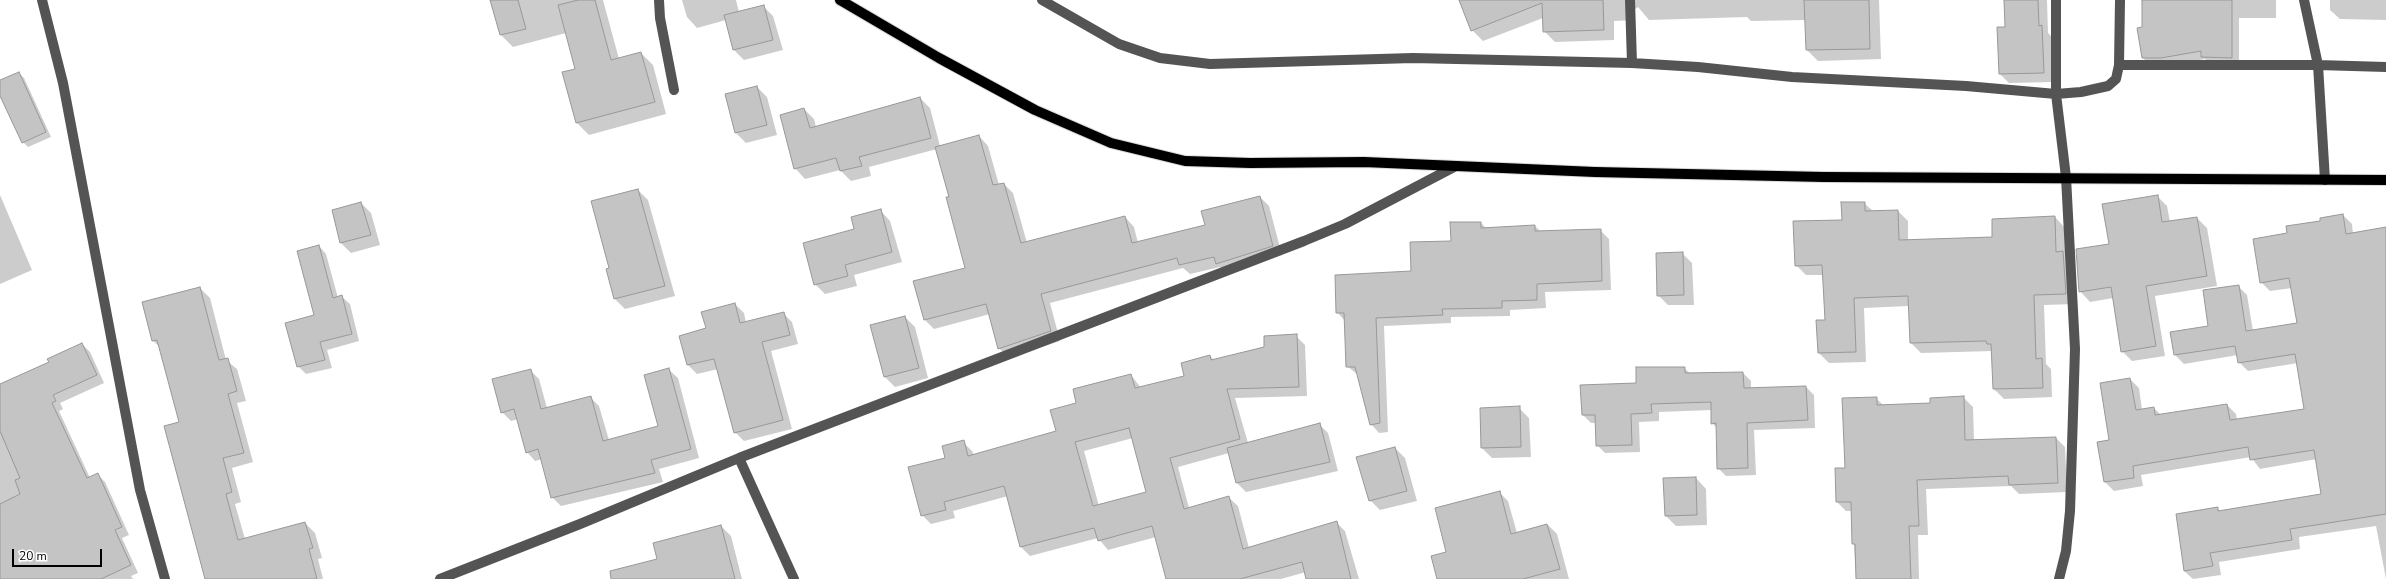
<!DOCTYPE html>
<style>
body{margin:0}
#map{position:relative;width:2386px;height:579px;overflow:hidden;background:#fff;font-family:"Nunito Sans",sans-serif}
canvas{display:block}
.scale{position:absolute;left:12px;top:549px;width:90px;height:18px;box-sizing:border-box;border:2px solid #000;border-top:0;padding-left:5px;font-size:12px;line-height:14px;white-space:nowrap;color:#000;-webkit-text-stroke:3px #fff;paint-order:stroke}
</style>
<div id="map">
<canvas width="2386" height="579"></canvas>
<div class="scale">20 m</div>
</div>
<script>
const c = document.querySelector('canvas').getContext('2d');
c.lineJoin = 'round';
function paint(path, color) {
  c.fillStyle = color;
  c.fill(path, 'evenodd');
}
function poly(rows) {
  const path = new Path2D();
  for (const r of rows) {
    path.moveTo(r[0], r[1]);
    for (let i = 2; i < r.length; i += 2) path.lineTo(r[i], r[i + 1]);
  }
  return path;
}
function strokePath(path, color, width, dash) {
  c.strokeStyle = color;
  c.lineWidth = width;
  c.lineCap = dash ? 'butt' : 'round';
  c.setLineDash(dash || []);
  c.stroke(path);
}
const shadow = poly([
 [491,0,603,0,619,59,641,53,653,65,666,114,589,135,576,122,576,70,566,33,513,47,501,35],
 [682,0,736,0,739,12,763,6,773,16,783,50,744,60,734,50,726,20,697,28,687,17],
 [1460,0,1879,0,1881,59,1818,61,1807,50,1806,20,1751,21,1747,17,1649,20,1638,7,1635,9,1635,20,1614,21,1614,40,1555,42,1544,31,1543,18,1483,41,1472,30],
 [2005,0,2047,0,2048,33,2051,36,2053,82,2009,83,2000,74,2006,28],
 [2143,0,2276,0,2276,18,2239,18,2239,65,2210,64,2205,59,2169,66,2151,66,2143,58,2138,29,2143,28],
 [2330,0,2386,0,2386,20,2340,19,2330,10],
 [19,73,24,78,51,137,28,147,23,142,0,93,0,81],
 [757,87,767,97,777,135,746,143,736,133,726,95],
 [920,98,930,108,940,146,979,136,988,146,999,185,1004,184,1013,193,1027,243,1125,217,1134,227,1138,243,1206,225,1260,197,1269,206,1282,255,1226,273,1220,267,1190,274,1183,268,1050,303,1060,341,1009,358,999,348,990,314,934,329,924,319,966,269,937,149,869,167,871,176,851,181,840,170,805,179,795,168,804,109,814,119,816,127],
 [638,190,648,200,675,296,625,309,615,299,607,269,610,269],
 [0,195,32,270,0,284],
 [2157,196,2167,206,2170,222,2197,218,2207,228,2217,286,2155,296,2165,356,2132,361,2122,351,2113,298,2090,302,2080,291,2110,245],
 [361,203,371,213,380,245,351,253,341,243,333,210],
 [1864,203,1874,212,1898,211,1908,221,1908,241,1993,238,2055,217,2065,228,2075,304,2044,305,2046,364,2051,369,2052,397,2004,399,1994,389,1993,351,1921,353,1911,343,1909,306,1864,308,1866,362,1829,363,1819,353,1817,321,1826,321,1824,275,1806,275,1796,265],
 [880,210,890,221,902,262,854,275,857,286,825,294,815,284,856,230],
 [2343,215,2352,224,2353,234,2386,228,2386,579,2376,526,2299,537,2300,549,2219,562,2221,575,2193,579,2184,571,2217,508,2221,512,2322,495,2317,459,2260,469,2251,457,2141,475,2143,486,2114,491,2105,482,2098,442,2110,441,2130,379,2139,388,2142,410,2154,408,2161,415,2227,405,2236,414,2237,420,2305,410,2298,363,2248,371,2239,362,2238,355,2184,364,2175,355,2210,327,2238,286,2247,295,2253,331,2298,324,2292,288,2270,291,2261,282,2289,234],
 [1481,223,1486,228,1535,226,1541,232,1600,230,1609,239,1611,290,1545,292,1546,308,1510,310,1510,316,1451,317,1451,323,1384,326,1388,432,1379,433,1371,424,1358,375,1347,366,1345,321,1337,312,1412,272],
 [319,246,326,254,338,298,342,297,350,304,359,341,327,350,332,368,306,374,298,366,316,316],
 [1682,253,1692,263,1694,305,1668,305,1658,295],
 [200,288,210,298,226,360,237,369,246,401,237,403,253,462,232,468,241,502,235,504,245,539,305,523,315,533,322,558,318,559,323,579,206,579,180,422,161,348,153,341],
 [735,304,744,313,746,323,783,313,792,322,798,344,771,351,792,429,744,441,735,432,718,369,697,374,688,365,681,337,707,329],
 [905,317,915,327,928,378,895,387,885,377],
 [1296,336,1305,345,1307,396,1235,398,1248,443,1319,424,1328,433,1338,471,1246,492,1237,483,1229,453,1178,467,1189,508,1228,497,1238,506,1249,548,1336,522,1345,531,1359,579,1307,579,1306,572,1281,579,1167,579,1156,537,1108,550,1098,538,1030,556,1021,547,1008,496,953,511,955,518,931,524,922,515,946,458,963,442,972,451,974,455,1057,432,1078,404,1131,375,1141,388,1186,377,1210,356,1214,360,1265,348],
 [1133,438,1147,493,1099,506,1084,451],
 [82,344,90,352,104,383,60,403,63,409,59,411,90,478,97,474,105,482,129,535,122,538,138,573,131,576,133,579,0,579,0,385,50,362],
 [1684,368,1691,374,1743,373,1751,381,1751,388,1806,387,1814,395,1815,428,1754,430,1756,475,1726,476,1718,468,1717,428,1712,423,1712,410,1659,412,1659,421,1639,422,1640,452,1605,453,1597,445,1596,423,1591,423,1583,415,1637,384],
 [530,370,539,379,547,408,590,397,599,406,609,440,659,427,669,370,678,378,699,458,659,469,663,482,561,506,552,497,542,459,535,461,527,452,518,419,511,421,502,412],
 [1963,397,1973,407,1974,441,2056,438,2065,447,2067,492,2019,494,2011,486,1926,489,1928,535,1918,535,1919,579,1856,579,1852,511,1846,511,1837,502,1846,469,1876,398,1884,406,1931,404],
 [1519,408,1529,418,1531,457,1492,458,1482,448,1481,409],
 [1395,448,1405,458,1417,501,1380,510,1370,500],
 [1696,478,1706,489,1707,525,1676,526,1666,516,1664,479],
 [1499,492,1508,501,1517,533,1548,525,1557,534,1569,579,1439,579,1448,552],
 [721,526,731,536,742,579,621,579]
]);
const building = poly([
 [490,0,518,0,526,29,500,35,490,0],
 [578,0,595,0,611,60,641,52,655,102,576,123,562,72,575,69,558,5,578,0],
 [1459,0,1603,0,1604,30,1543,32,1542,3,1471,31,1459,0],
 [1804,0,1869,0,1870,49,1806,50,1804,0],
 [2004,0,2038,0,2039,26,2042,25,2044,73,1999,74,1997,27,2005,27,2004,0],
 [2142,0,2232,0,2232,58,2201,57,2201,51,2161,58,2142,58,2137,28,2142,27,2142,0],
 [764,5,773,40,733,50,724,15,764,5],
 [19,72,46,132,22,143,0,96,0,80,19,72],
 [757,86,767,125,735,133,725,94,757,86],
 [920,97,931,138,859,157,862,166,840,171,836,158,794,169,780,115,804,108,810,128,920,97],
 [979,135,993,185,1004,183,1021,243,1125,216,1132,243,1205,225,1201,211,1260,196,1273,246,1216,264,1214,257,1179,265,1177,258,1041,294,1051,331,998,349,986,304,924,320,913,281,965,268,946,197,949,197,935,147,979,135],
 [638,189,665,286,614,299,606,269,609,268,591,201,638,189],
 [2158,195,2162,222,2197,217,2207,276,2146,286,2156,346,2121,352,2111,287,2079,292,2076,249,2109,244,2102,204,2158,195],
 [361,202,371,235,340,243,332,210,361,202],
 [1841,202,1865,202,1865,211,1898,210,1899,240,1992,237,1992,219,2055,216,2056,252,2063,251,2066,294,2034,295,2036,359,2042,358,2043,388,1993,389,1991,344,1987,344,1986,341,1910,343,1908,296,1854,298,1856,352,1818,353,1816,320,1825,320,1822,265,1795,266,1793,221,1842,220,1841,202],
 [881,209,892,252,845,265,848,276,814,285,803,243,854,229,851,217,881,209],
 [2343,214,2346,234,2386,227,2386,514,2290,529,2292,540,2210,553,2213,566,2184,571,2176,514,2218,507,2218,511,2321,494,2314,450,2250,460,2248,447,2133,466,2134,478,2104,482,2097,442,2109,440,2100,383,2130,378,2136,410,2154,407,2155,415,2227,404,2230,420,2304,409,2295,354,2238,363,2235,346,2174,355,2170,332,2208,326,2203,290,2239,285,2246,331,2297,323,2289,278,2260,283,2253,239,2287,233,2286,226,2320,221,2320,218,2343,214],
 [1450,222,1481,222,1481,228,1535,225,1535,231,1601,229,1602,281,1537,284,1537,300,1502,301,1502,308,1442,309,1443,315,1376,318,1380,423,1370,425,1355,367,1346,367,1344,313,1336,313,1335,275,1411,271,1410,242,1451,241,1450,222],
 [319,245,333,298,342,295,352,334,320,342,325,360,297,367,285,323,314,315,297,251,319,245],
 [1683,252,1684,295,1657,296,1656,253,1683,252],
 [200,287,219,360,228,358,237,391,228,394,244,453,223,458,232,492,226,494,238,540,305,522,313,548,309,549,317,579,205,579,164,426,179,422,157,340,152,341,142,302,200,287],
 [735,303,740,323,784,312,790,335,762,342,783,420,734,433,714,359,687,365,679,336,706,328,701,312,735,303],
 [905,316,919,368,884,377,870,325,905,316],
 [1297,334,1299,387,1227,389,1240,439,1170,458,1184,509,1229,496,1243,549,1337,521,1351,579,1306,579,1302,562,1240,579,1166,579,1152,526,1098,541,1094,528,1020,547,1004,486,944,502,946,510,921,516,908,467,945,458,942,446,964,440,968,456,1056,431,1050,410,1076,403,1073,389,1131,374,1135,388,1184,376,1181,363,1210,355,1211,360,1264,347,1264,336,1297,334],
 [1129,428,1146,492,1093,506,1075,442,1129,428],
 [82,343,97,375,53,395,56,401,52,403,87,478,98,473,122,527,115,530,131,565,101,579,0,579,0,504,20,494,15,480,20,478,0,431,0,384,49,362,47,359,82,343],
 [1636,367,1685,367,1685,373,1743,372,1744,388,1806,386,1808,420,1747,423,1748,468,1717,469,1716,423,1711,424,1711,402,1651,404,1652,413,1631,414,1632,445,1596,446,1595,415,1582,415,1580,385,1636,383,1636,367],
 [669,368,691,449,651,460,655,473,551,498,538,449,526,453,514,409,501,413,492,379,531,369,541,409,591,396,603,441,658,426,644,375,669,368],
 [1964,396,1965,440,2056,437,2058,483,2009,485,2008,476,1917,480,1919,526,1909,526,1911,579,1856,579,1855,544,1852,544,1851,502,1836,502,1835,468,1845,468,1842,398,1877,397,1877,405,1930,403,1930,398,1964,396],
 [1520,406,1521,447,1481,448,1480,408,1520,406],
 [1320,423,1330,462,1236,483,1227,448,1320,423],
 [1395,447,1407,491,1369,501,1356,457,1395,447],
 [1696,477,1697,515,1665,516,1663,478,1696,477],
 [1500,491,1511,534,1547,524,1560,569,1523,579,1437,579,1431,556,1446,552,1435,508,1500,491],
 [721,525,735,579,611,579,610,571,657,559,653,543,721,525]
]);
const minor = poly([
 [42,0,63,83,140,490,165,579],
 [659,0,660,18,674,90],
 [1042,0,1119,44,1160,58,1210,64,1413,58,1632,63,1698,67,1792,77,1966,86,2056,94,2056,0],
 [1630,0,1632,63],
 [2304,0,2318,65,2325,180],
 [2119,65,2318,65,2386,67],
 [739,458,794,579],
 [440,579,580,524,739,458,1304,241,1345,224,1454,167],
 [2059,579,2066,551,2070,511,2075,349,2066,177,2056,94,2081,92,2108,86,2116,79,2119,65,2120,0]
]);
const major = poly([
 [840,0,939,58,1035,110,1111,143,1185,161,1250,163,1364,162,1595,172,1824,177,2386,180]
]);
paint(shadow, '#0003');
paint(building, '#c4c4c4');
strokePath(building, '#989898', 1);
strokePath(major, '#dbdbdb', 12);
strokePath(minor, '#545454', 10);
strokePath(major, '#000', 10);
</script>
